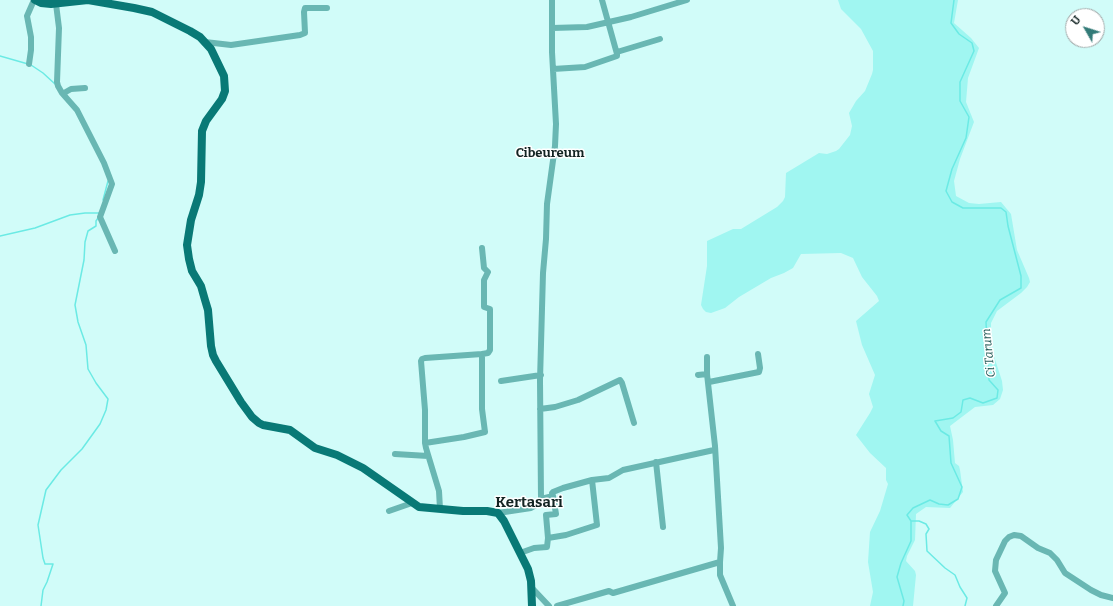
<!DOCTYPE html>
<style>
body{margin:0}
#map{position:relative;width:1113px;height:606px;overflow:hidden;background:#d1fcf9;font-family:Bitter,serif}
canvas{display:block}
.north{position:absolute;left:1065px;top:8px;width:40px;height:40px;box-sizing:border-box;background:#fff;border:1px solid #a0a7a7;border-radius:50%;rotate:309deg;font-size:11px;font-weight:700;line-height:16px;text-align:center;color:#122322}
.north::after{content:'';display:block;margin:auto;width:14px;height:18px;background:#327a77;clip-path:polygon(50% 0,100% 100%,50% 72%,0 100%)}
</style>
<div id="map">
<canvas width="1113" height="606"></canvas>
<div class="north">U</div>
</div>
<script>
const c = document.querySelector('canvas').getContext('2d');
c.lineJoin = 'round';
function paint(path, color) {
  c.fillStyle = color;
  c.fill(path, 'evenodd');
}
function poly(rows) {
  const path = new Path2D();
  for (const r of rows) {
    path.moveTo(r[0], r[1]);
    for (let i = 2; i < r.length; i += 2) path.lineTo(r[i], r[i + 1]);
  }
  return path;
}
function strokePath(path, color, width, dash) {
  c.strokeStyle = color;
  c.lineWidth = width;
  c.lineCap = dash ? 'butt' : 'round';
  c.setLineDash(dash || []);
  c.stroke(path);
}
function label(font, color, halo, rows, align = 'center') {
  c.font = font + ' Bitter,serif';
  c.lineWidth = 3;
  c.setLineDash([]);
  c.textBaseline = 'middle';
  c.strokeStyle = halo;
  c.fillStyle = color;
  for (const [text, x, y, turn = 0] of rows) {
    c.save();
    c.translate(x, y);
    c.rotate((+turn || 0) * Math.PI / 180);
    c.textAlign = isNaN(turn) ? turn : align;
    if (halo) c.strokeText(text, 0, 0);
    c.fillText(text, 0, 0);
    c.restore();
  }
}
const green = poly([
 [838,0,958,0,954,23,971,38,979,48,968,78,966,102,974,122,960,159,954,181,956,196,969,203,979,204,1001,202,1011,214,1017,250,1029,278,1030,282,1027,287,1021,293,997,311,991,323,991,347,1002,381,1003,390,1000,399,993,405,975,407,950,426,953,440,955,463,959,466,960,470,963,492,950,508,926,507,916,514,915,540,907,556,906,561,915,571,916,575,913,606,870,606,873,592,868,562,870,532,880,511,888,484,886,480,886,468,870,453,856,435,870,413,873,407,869,394,875,375,862,345,856,321,879,301,877,296,862,277,853,258,841,253,801,254,793,268,784,273,771,278,739,297,725,308,711,313,706,312,703,309,701,305,707,266,707,241,733,229,741,229,777,207,783,201,785,197,786,173,819,153,827,154,836,151,839,149,850,135,852,126,849,113,856,101,865,91,872,74,873,70,873,51,861,29,841,9]
]);
const stream = poly([
 [0,56,28,64],
 [31,65,43,73,55,84],
 [103,200,108,181],
 [0,236,35,228,70,215,85,213,100,213],
 [911,521,919,521,926,524,929,529,926,534,927,551,945,568,955,575,960,587,967,598,965,606],
 [41,606,43,590,47,582,53,564,45,564,43,558,38,525,46,490,61,470,82,449,100,424,106,410,108,399,96,383,88,369,86,345,78,322,75,305,84,260,85,242,88,231,96,226,96,221,98,218],
 [903,606,904,601,897,577,901,563,911,541,911,521,907,515,913,508,930,500,939,504,948,505,958,499,962,487,951,463,949,436,941,431,935,421,953,418,961,412,963,400,970,398,983,403,997,398,998,390,989,380,986,322,1000,300,1021,288,1021,276,1008,226,1006,212,1001,208,963,208,952,202,946,191,952,169,966,138,969,117,960,101,960,82,974,51,972,43,959,34,951,23,954,0]
]);
const minor = poly([
 [56,4,59,28,57,82,58,86,62,93,64,93,71,89,85,88],
 [552,28,587,27,631,17,687,0],
 [205,42,231,45,300,35,305,33,304,12,305,8,327,8],
 [617,52,660,39],
 [29,64,31,50,31,37,27,16,34,0],
 [553,69,585,67,617,56,617,54,602,0],
 [62,93,77,110,104,163,112,184,100,217,115,251],
 [482,248,484,268,488,272,484,280,484,307,490,309,490,350,488,353,482,354],
 [707,357,707,374,715,446,721,548,720,562],
 [698,375,707,374],
 [501,381,541,375],
 [709,382,759,372,760,368,758,354],
 [540,409,555,407,578,400,620,380,622,383,634,423],
 [425,443,464,437,485,432,482,409,482,354,425,358,422,359,421,361,425,410,425,443,426,448,439,491,440,509],
 [395,454,428,456],
 [656,462,663,527],
 [553,496,556,514,546,515,548,538,566,535,597,525,592,480],
 [541,499,553,496,552,493,553,492,563,488,592,480,609,478,623,470,714,450],
 [389,511,412,503],
 [498,513,531,508,538,504,541,499,540,380,543,273,546,239,547,204,555,146,556,124,552,52,552,0],
 [520,553,534,548,547,547,548,538],
 [532,588,549,606],
 [557,606,609,591,613,593,720,562,720,575,733,606],
 [996,606,1005,593,995,571,996,560,1005,541,1009,537,1014,535,1021,536,1038,548,1050,553,1057,560,1065,573,1091,590,1101,595,1113,598]
]);
const major = poly([
 [35,0,41,3,51,4,88,0,134,8,152,12,190,31,200,37,211,49,224,76,225,91,222,99,206,121,202,131,201,182,199,195,191,220,187,245,189,259,192,271,201,286,205,300,208,310,211,346,213,355,216,361,241,402,252,417,259,423,263,425,290,430,315,448,337,455,363,468,419,507,463,511,487,511,498,513,504,521,528,569,531,581,532,606]
]);
const waterNames = [
 ["Ci Tarum",989,353,-96]
];
const quarterNames = [
 ["Cibeureum",550,153]
];
const districtNames = [
 ["Kertasari",529,503]
];
paint(green, '#a0f6f1');
strokePath(stream, '#6beae4', 1.5);
strokePath(minor, '#69b7b3', 6);
strokePath(major, '#097976', 8);
label('italic 12px', '#275d5a', '#fff', waterNames);
label('bold 13px', '#122322', '#fff', quarterNames);
label('bold 15px', '#122322', '#fff', districtNames);
</script>
